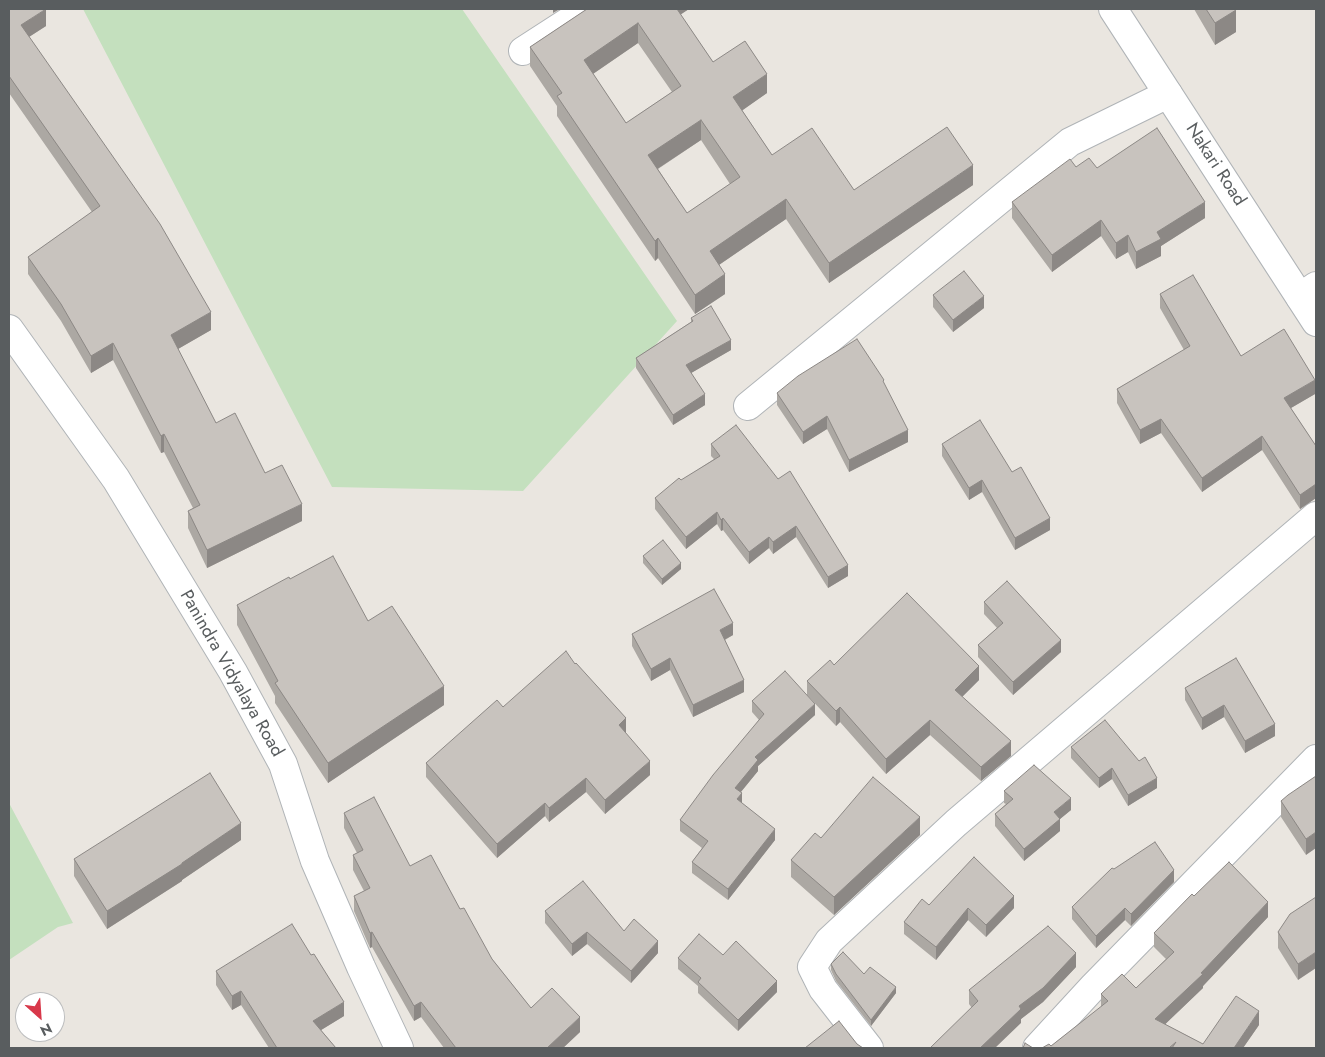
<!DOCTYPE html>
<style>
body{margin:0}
#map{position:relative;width:1325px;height:1057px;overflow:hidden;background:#eae6e0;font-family:Jost,sans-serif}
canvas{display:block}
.frame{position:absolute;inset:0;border:10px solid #595d5f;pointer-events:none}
.north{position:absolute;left:15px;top:992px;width:50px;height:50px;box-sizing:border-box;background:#fff;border:1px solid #bdbebf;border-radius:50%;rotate:154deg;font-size:14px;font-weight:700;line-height:20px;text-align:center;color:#595d5f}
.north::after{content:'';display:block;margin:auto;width:18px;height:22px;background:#d8384a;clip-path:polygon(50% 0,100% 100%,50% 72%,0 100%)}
</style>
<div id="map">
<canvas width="1325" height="1057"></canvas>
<div class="frame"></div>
<div class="north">N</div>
</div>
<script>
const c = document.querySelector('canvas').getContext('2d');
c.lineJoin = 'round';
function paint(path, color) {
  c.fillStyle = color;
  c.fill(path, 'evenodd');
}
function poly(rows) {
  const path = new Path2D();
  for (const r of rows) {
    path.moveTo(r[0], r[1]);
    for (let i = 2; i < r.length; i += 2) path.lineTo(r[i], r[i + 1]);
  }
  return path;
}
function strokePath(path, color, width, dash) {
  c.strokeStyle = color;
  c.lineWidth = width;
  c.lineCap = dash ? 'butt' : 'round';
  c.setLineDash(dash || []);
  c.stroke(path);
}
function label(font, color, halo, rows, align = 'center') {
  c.font = font + ' Jost,sans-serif';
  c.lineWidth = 5;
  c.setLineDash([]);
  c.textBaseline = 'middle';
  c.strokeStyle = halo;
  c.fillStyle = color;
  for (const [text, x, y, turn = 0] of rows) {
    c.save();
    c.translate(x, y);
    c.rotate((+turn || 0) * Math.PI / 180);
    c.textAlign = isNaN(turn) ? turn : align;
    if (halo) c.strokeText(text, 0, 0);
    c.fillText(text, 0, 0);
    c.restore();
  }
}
const green = poly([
 [83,9,462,9,677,321,523,491,332,487],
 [9,803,73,923,58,927,9,960]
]);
const minor = poly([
 [523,51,588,9],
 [1300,297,1316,286],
 [9,329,116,479,233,672,283,764,315,861,361,967,399,1048],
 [748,406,1070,142,1168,94],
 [869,1048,823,989,812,967,829,941,956,823,1316,516],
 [1037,1048,1094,986,1316,759]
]);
const tertiary = poly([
 [1113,9,1316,322]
]);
const wall = poly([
 [9,9,46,26,29,37,211,330,178,349,216,423,265,473,302,521,207,568,188,528,188,511,193,508,164,452,161,453,113,360,91,373,61,321,28,274,28,257,92,212,9,93],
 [587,9,689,9,680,14,713,62,767,93,742,110,772,155,854,190,973,185,829,283,786,219,719,265,725,294,695,314,658,258,655,261,557,116,557,106,530,66,530,47],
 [638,43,672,92,626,123,593,74],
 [701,140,730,184,687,213,658,169],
 [1194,9,1235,9,1236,32,1215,45],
 [1076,167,1097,168,1205,218,1161,246,1161,256,1136,269,1128,252,1116,259,1101,236,1052,272,1012,218,1012,202],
 [1160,294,1241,356,1315,394,1291,408,1316,446,1316,498,1300,509,1262,450,1202,492,1161,433,1140,444,1117,403,1117,389,1184,350,1160,308],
 [933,295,984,308,953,332,933,307],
 [691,318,731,350,691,373,705,405,673,425,636,368,636,358,691,322],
 [884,385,908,442,849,472,827,429,803,444,777,405,777,393],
 [711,444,848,576,828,588,796,537,773,554,769,548,749,564,723,530,721,531,717,524,686,549,655,509,655,498,714,459,711,456],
 [942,444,1012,472,1050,530,1015,550,982,492,969,500,942,456],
 [643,556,681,569,662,585,643,563],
 [290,579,368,621,444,705,328,783,275,703,275,696,237,625,237,605],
 [984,602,1061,652,1013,695,978,657,978,645,997,628,984,614],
 [632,634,733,635,725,640,744,692,693,717,670,670,651,681,632,646],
 [575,664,626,732,625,733,650,775,605,814,586,792,549,822,545,816,497,858,426,777,426,763,503,707],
 [834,665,979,680,962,697,1011,756,981,781,930,735,886,774,840,722,836,726,807,695,807,681],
 [1185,688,1275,724,1275,736,1245,753,1224,717,1202,730,1185,700],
 [752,701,815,715,758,766,758,771,741,792,742,803,775,840,728,900,692,873,692,862,702,848,680,831,680,820,759,720,752,712],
 [1071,747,1157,788,1128,806,1112,779,1099,788,1071,758],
 [1316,776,1306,855,1281,817,1281,801],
 [1004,791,1071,810,1060,819,1060,831,1024,861,995,826,995,814,1006,804,1004,803],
 [344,813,410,866,460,909,492,959,531,1008,580,1032,563,1048,444,1048,421,1017,414,1021,372,947,370,948,354,911,354,896,364,891,353,870,353,855,357,853,344,828],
 [920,835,834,915,791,877,791,860,821,838],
 [241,840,182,880,182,881,107,929,74,876,74,859],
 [1114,869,1174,882,1131,926,1125,920,1096,948,1072,919,1072,907],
 [1194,896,1268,917,1203,986,1203,988,1165,1024,1203,1044,1259,1025,1243,1048,1041,1048,1051,1046,1101,1007,1101,994,1136,988,1166,959,1154,947,1154,933],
 [1316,897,1298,980,1278,948,1278,932],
 [929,905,1014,908,986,937,968,920,936,960,904,934,904,922],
 [545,911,624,931,658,953,631,983,587,944,572,956,545,923],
 [723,955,777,992,738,1031,698,993,698,986,678,969,678,958],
 [831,964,864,974,896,993,871,1026,836,981,831,970],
 [1076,967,1043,1002,1021,1019,1021,1023,972,1008,969,1004,969,990],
 [216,971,344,1016,321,1030,336,1048,269,1048,241,1005,232,1010,216,985]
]);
const shadedWall = poly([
 [46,9,46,26,21,42,21,25],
 [553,9,560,9,553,13],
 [671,9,689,9,671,21],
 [1236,10,1236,32,1215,45,1215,23],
 [638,23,638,43,584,80,584,60],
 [767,74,767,93,733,117,733,97],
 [701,120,701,140,648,175,648,155],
 [973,165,973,185,829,283,829,263],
 [786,199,786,219,710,271,710,251],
 [1205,202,1205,218,1161,246,1161,256,1136,269,1136,252,1157,232],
 [1101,220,1101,236,1052,272,1052,255],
 [1128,235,1128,252,1116,259,1116,243],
 [658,238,658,258,655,261,655,241],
 [725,274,725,294,695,314,695,295],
 [984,296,984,308,953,332,953,320],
 [211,312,211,330,171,353,171,335],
 [731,340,731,350,686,376,686,365],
 [113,343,113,360,91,373,91,356],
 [1315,380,1315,394,1284,412,1284,398],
 [705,394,705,405,673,425,673,415],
 [827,416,827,429,803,444,803,432],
 [1161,419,1161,433,1140,444,1140,430],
 [908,430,908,442,849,472,849,460],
 [164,434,164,452,161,453,161,436],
 [1262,436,1262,450,1202,492,1202,478],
 [982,480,982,492,969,500,969,488],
 [1316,484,1316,498,1300,509,1300,495],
 [302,504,302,521,207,568,207,550],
 [717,512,717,524,686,549,686,537],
 [723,518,723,530,721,531,721,520],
 [1050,518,1050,530,1015,550,1015,538],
 [796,526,796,537,773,554,773,542],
 [769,537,769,548,749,564,749,552],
 [681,563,681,569,662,585,662,579],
 [848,565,848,576,828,588,828,577],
 [733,623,733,635,720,642,720,630],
 [1061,640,1061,652,1013,695,1013,682],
 [670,658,670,670,651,681,651,669],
 [979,666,979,680,955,704,955,690],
 [744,680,744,692,693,717,693,705],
 [444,686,444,705,328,783,328,763],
 [815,704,815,715,758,766,758,771,735,799,735,788,755,757],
 [1224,705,1224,717,1202,730,1202,718],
 [840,707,840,722,836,726,836,711],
 [626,718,626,732,619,739,619,725],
 [930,720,930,735,886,774,886,759],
 [1275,724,1275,736,1245,753,1245,741],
 [1011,741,1011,756,981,781,981,767],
 [650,761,650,775,605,814,605,800],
 [1112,768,1112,779,1099,788,1099,778],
 [586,778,586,792,549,822,549,808],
 [1157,778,1157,788,1128,806,1128,795],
 [742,793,742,804,737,799],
 [1071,798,1071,810,1060,819,1060,831,1024,861,1024,849,1054,812],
 [545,803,545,816,497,858,497,844],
 [920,817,920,835,834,915,834,897],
 [241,823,241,840,182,880,182,881,107,929,107,911],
 [775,829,775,840,728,900,728,889],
 [1316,832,1316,848,1306,855,1306,839],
 [1174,870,1174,882,1131,926,1131,914],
 [1014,896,1014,908,986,937,986,925],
 [1268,902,1268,917,1203,986,1203,988,1155,1034,1155,1019,1201,973],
 [968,908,968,920,936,960,936,947],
 [1125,908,1125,920,1096,948,1096,936],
 [372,932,372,947,370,948,370,933],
 [587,932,587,944,572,956,572,944],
 [658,941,658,953,631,983,631,971],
 [1316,952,1316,968,1298,980,1298,964],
 [1076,953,1076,967,1043,1002,1021,1019,1021,1023,995,1048,980,1048,1019,1006],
 [777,981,777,992,738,1031,738,1020],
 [896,987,896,993,871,1026,871,1020],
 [241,991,241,1005,232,1010,232,996],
 [344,1002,344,1016,313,1035,313,1021],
 [421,1002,421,1017,414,1021,414,1006],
 [1259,1011,1259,1025,1243,1048,1234,1048],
 [580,1017,580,1032,563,1048,547,1048]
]);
const building = poly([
 [9,9,46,9,21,25,160,224,211,312,171,335,216,423,235,413,265,473,282,465,302,504,207,550,188,511,200,505,164,434,161,436,113,343,91,356,61,304,28,257,100,206,9,76,9,9],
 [587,9,677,9,713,62,745,41,767,74,733,97,772,155,812,128,854,190,947,127,973,165,829,263,786,199,710,251,725,274,695,295,658,238,655,241,557,96,562,93,530,47,587,9],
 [638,23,681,86,626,123,584,60,638,23],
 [701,120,740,177,687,213,648,155,701,120],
 [1206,9,1235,9,1236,10,1215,23,1206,9],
 [1157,128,1205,202,1157,232,1161,239,1136,252,1128,235,1116,243,1101,220,1052,255,1012,202,1070,159,1076,167,1089,158,1097,168,1157,128],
 [964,271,984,296,953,320,933,295,964,271],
 [1193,275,1241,356,1284,329,1315,380,1284,398,1316,446,1316,484,1300,495,1262,436,1202,478,1161,419,1140,430,1117,389,1190,346,1160,294,1193,275],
 [711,306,731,340,686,365,705,394,673,415,636,358,693,321,691,318,711,306],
 [857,339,884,380,883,381,908,430,849,460,827,416,803,432,777,393,798,376,857,339],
 [980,420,1012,472,1021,467,1050,518,1015,538,982,480,969,488,942,444,980,420],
 [736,425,778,479,790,471,848,565,828,577,796,526,773,542,769,537,749,552,723,518,721,520,717,512,686,537,655,498,679,478,681,480,720,456,711,444,736,425],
 [663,540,681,563,662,579,643,556,663,540],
 [333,556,368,621,392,606,444,686,328,763,275,683,278,681,237,605,289,577,290,579,333,556],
 [1007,581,1061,640,1013,682,978,645,1003,623,984,602,1007,581],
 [714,589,733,623,720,630,744,680,693,705,670,658,651,669,632,634,714,589],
 [907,593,979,666,955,690,1011,741,981,767,930,720,886,759,840,707,836,711,807,681,830,660,834,665,907,593],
 [566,651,575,664,576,663,626,718,619,725,650,761,605,800,586,778,549,808,545,803,497,844,426,763,497,700,503,707,566,651],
 [1236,658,1275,724,1245,741,1224,705,1202,718,1185,688,1236,658],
 [785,671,815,704,755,757,758,760,735,788,742,793,737,799,775,829,728,889,692,862,708,841,680,820,713,775,764,714,752,701,785,671],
 [1105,720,1139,761,1145,757,1157,778,1128,795,1112,768,1099,778,1071,747,1105,720],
 [1034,765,1071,798,1054,812,1060,819,1024,849,995,814,1013,799,1004,791,1034,765],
 [210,773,241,823,182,863,182,864,107,911,74,859,210,773],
 [1316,776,1316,832,1306,839,1281,801,1288,795,1316,776],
 [873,777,920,817,834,897,791,860,815,833,821,838,873,777],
 [374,797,410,866,431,855,460,909,464,908,492,959,531,1008,552,988,580,1017,547,1048,456,1048,421,1002,414,1006,372,932,370,933,354,896,370,888,353,855,363,850,344,813,374,797],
 [1155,842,1174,870,1131,914,1125,908,1096,936,1072,907,1112,868,1114,869,1155,842],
 [974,857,1014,896,986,925,968,908,936,947,904,922,922,899,929,905,974,857],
 [1229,862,1268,902,1201,973,1203,974,1155,1019,1203,1044,1236,996,1259,1011,1234,1048,1172,1048,1176,1042,1169,1048,1041,1048,1042,1048,1049,1044,1051,1046,1108,1001,1101,994,1122,974,1136,988,1174,952,1154,933,1192,894,1194,896,1229,862],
 [583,881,624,931,634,919,658,941,631,971,587,932,572,944,545,911,583,881],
 [1316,897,1316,952,1298,964,1278,932,1290,914,1316,897],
 [292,924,311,955,314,954,344,1002,313,1021,336,1048,277,1048,241,991,232,996,216,971,292,924],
 [1048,926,1076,953,1043,988,1019,1006,1021,1009,980,1048,930,1048,978,1001,969,990,1048,926],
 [699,934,723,955,736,941,777,981,738,1020,698,982,701,978,678,958,699,934],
 [843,952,864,974,870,967,896,987,871,1020,836,974,831,964,843,952],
 [839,1021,857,1044,863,1048,864,1048,805,1048,839,1021],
 [1025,1043,1033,1048,1023,1048,1025,1043]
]);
const streetNames = [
 ["Nakari Road",1215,165,57],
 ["Panindra Vidyalaya Road",231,674,60]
];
paint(green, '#c4e0be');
strokePath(minor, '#b0b4b7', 30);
strokePath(tertiary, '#b0b4b7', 30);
strokePath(minor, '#fff', 28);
strokePath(tertiary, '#fff', 28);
paint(wall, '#aca8a3');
paint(shadedWall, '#8c8885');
paint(building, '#c8c3be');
strokePath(building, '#8c8885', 1);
label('18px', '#595d5f', '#fff', streetNames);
</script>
